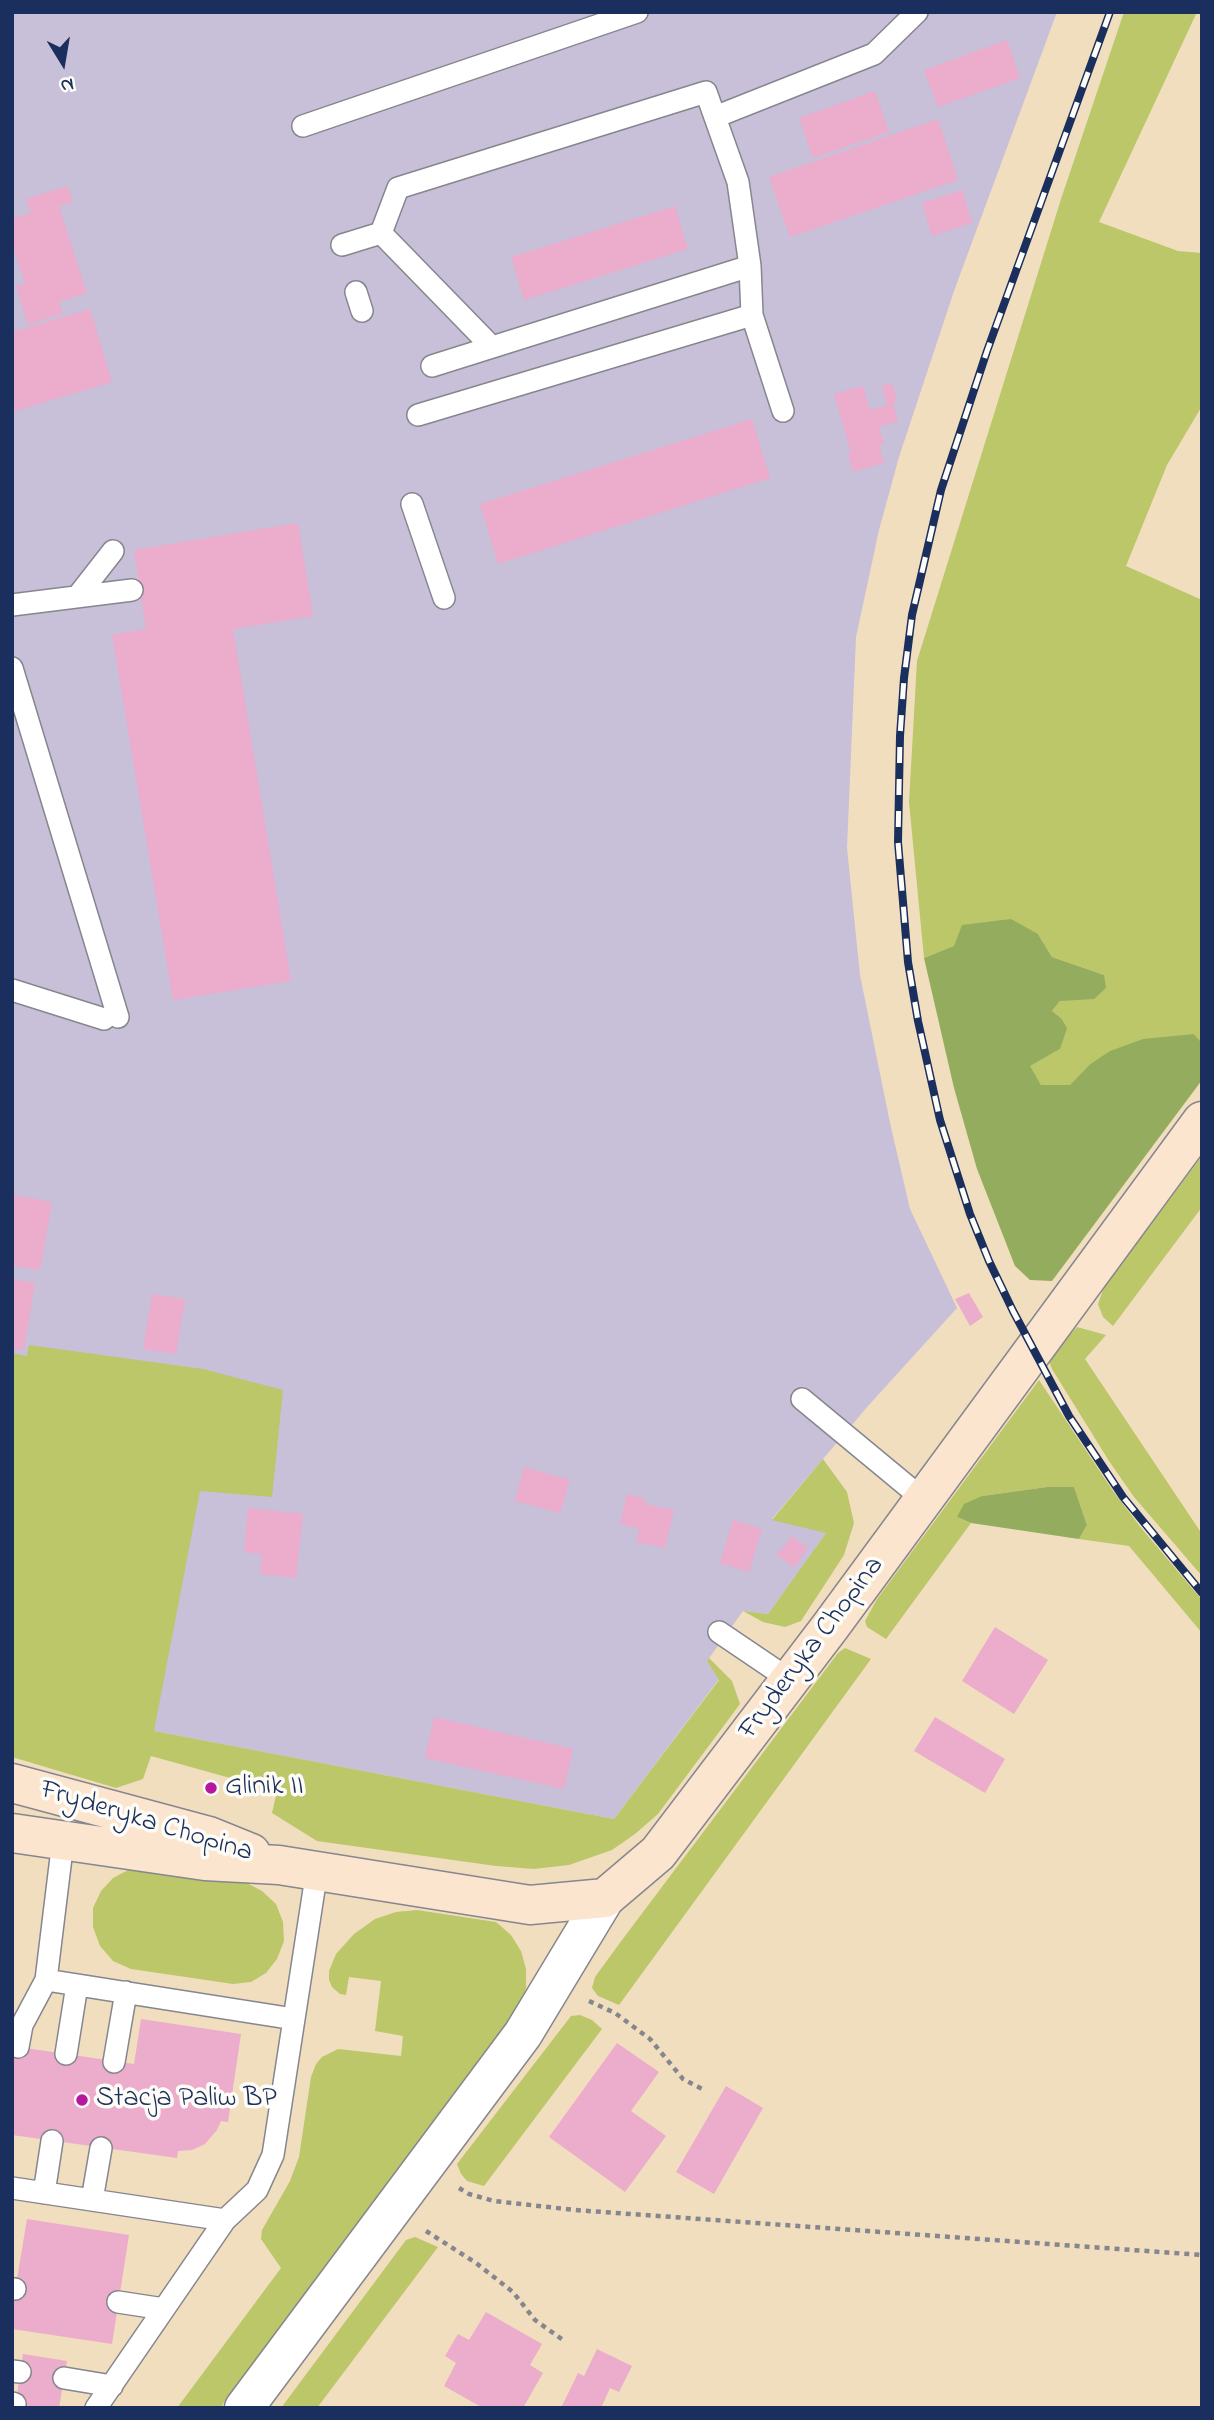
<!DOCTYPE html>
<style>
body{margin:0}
#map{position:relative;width:1214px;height:2420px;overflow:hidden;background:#f1debf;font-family:"Indie Flower",sans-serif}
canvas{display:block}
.frame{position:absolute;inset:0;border:14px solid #1b2f5e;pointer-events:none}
.north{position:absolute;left:28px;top:28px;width:70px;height:70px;-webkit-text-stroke:5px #fdfcf7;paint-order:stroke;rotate:169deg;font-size:19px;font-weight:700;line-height:28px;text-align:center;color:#1b2f5e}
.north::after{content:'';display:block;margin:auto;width:24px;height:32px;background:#1b2f5e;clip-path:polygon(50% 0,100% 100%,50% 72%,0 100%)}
</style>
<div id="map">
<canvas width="1214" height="2420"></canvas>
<div class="frame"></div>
<div class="north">N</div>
</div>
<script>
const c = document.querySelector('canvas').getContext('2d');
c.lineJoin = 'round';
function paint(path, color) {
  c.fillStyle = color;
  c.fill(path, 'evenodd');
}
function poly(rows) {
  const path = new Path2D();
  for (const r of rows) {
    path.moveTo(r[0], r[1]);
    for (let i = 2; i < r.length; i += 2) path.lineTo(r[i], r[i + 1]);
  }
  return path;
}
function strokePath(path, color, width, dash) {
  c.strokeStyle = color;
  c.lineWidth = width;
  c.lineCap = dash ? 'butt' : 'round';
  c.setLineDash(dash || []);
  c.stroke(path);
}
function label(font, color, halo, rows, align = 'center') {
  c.font = font + ' "Indie Flower",sans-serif';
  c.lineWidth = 7;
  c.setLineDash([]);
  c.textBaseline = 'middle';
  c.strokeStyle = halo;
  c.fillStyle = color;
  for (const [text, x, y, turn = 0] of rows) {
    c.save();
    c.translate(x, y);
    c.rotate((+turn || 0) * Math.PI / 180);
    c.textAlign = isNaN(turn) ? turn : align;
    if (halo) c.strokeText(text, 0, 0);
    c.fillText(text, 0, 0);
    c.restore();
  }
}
const industrial = poly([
 [12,12,1057,12,954,291,899,457,879,530,856,637,847,848,860,975,890,1123,910,1209,957,1308,868,1406,772,1519,827,1532,768,1614,743,1611,707,1661,719,1679,614,1819,12,1704]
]);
const green = poly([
 [1124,12,1197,12,1099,222,1178,251,1202,253,1202,406,1167,465,1126,566,1202,600,1202,1043,1194,1034,1089,1065,1070,1085,1041,1085,1029,1066,1060,1049,1061,1018,1052,1011,1060,1001,1104,975,1052,957,1038,934,955,946,924,958,909,802,917,661,1061,199],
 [1202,1156,1202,1207,1113,1326,1103,1317,1098,1304,1104,1287],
 [1077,1327,1106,1335,1085,1359,1202,1534,1202,1576,1134,1497,1109,1461,1052,1369,1048,1358],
 [29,1345,203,1369,283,1390,272,1497,200,1491,154,1731,614,1819,719,1680,707,1661,709,1658,732,1681,740,1704,658,1814,635,1834,612,1850,589,1858,569,1865,534,1869,496,1866,317,1841,272,1813,277,1791,151,1756,143,1779,116,1788,12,1757,12,1353,27,1356],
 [1039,1380,1113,1491,1142,1529,1202,1600,1202,1633,1129,1546,1079,1539,1087,1525,1074,1487,1047,1487,982,1496,957,1517,971,1523,886,1639,867,1627,865,1621,877,1599],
 [823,1459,847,1492,854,1523,844,1555,801,1621,785,1627,763,1622,743,1611,768,1614,826,1533,772,1520],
 [845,1648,871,1659,619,2005,598,1996,592,1988,595,1977,622,1940,838,1653],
 [130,1869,245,1882,262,1891,276,1904,283,1922,284,1941,277,1959,266,1973,251,1982,233,1984,131,1969,113,1961,100,1946,93,1927,93,1908,101,1891,113,1878],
 [417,1910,496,1922,511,1935,521,1951,526,1969,526,1988,521,2002,508,2025,471,2070,220,2408,177,2408,281,2268,261,2239,262,2230,290,2181,299,2157,311,2077,316,2064,322,2057,338,2049,401,2056,403,2036,375,2031,381,1981,349,1977,346,1995,340,1994,332,1987,329,1980,329,1971,336,1954,354,1934,375,1919,396,1912],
 [580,2015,592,2020,602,2029,484,2186,467,2181,461,2174,457,2164,571,2016],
 [415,2237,438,2247,317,2408,281,2408,406,2240]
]);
const forest = poly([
 [1011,919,1038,934,1052,957,1104,975,1106,988,1094,999,1060,1001,1052,1011,1061,1018,1067,1028,1060,1049,1030,1066,1041,1085,1070,1085,1089,1065,1110,1051,1143,1039,1194,1034,1202,1043,1202,1080,1052,1281,1030,1280,1015,1266,977,1169,954,1088,924,958,954,946,962,925],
 [1047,1487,1074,1487,1087,1525,1079,1539,971,1523,957,1517,964,1504,982,1496]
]);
const building = poly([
 [1007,40,1020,78,938,107,924,70],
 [875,91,889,132,813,158,799,118],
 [938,119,958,180,790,237,769,177],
 [67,186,73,202,59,206,87,293,59,302,63,313,28,325,16,286,25,283,12,244,12,218,31,213,26,199],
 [962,190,972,223,932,236,922,203],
 [675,206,688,249,524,300,511,257],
 [90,309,112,382,12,412,12,332],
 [892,383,897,401,893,403,898,421,879,427,884,444,879,445,884,463,853,472,848,454,851,453,834,394,863,386,870,410,887,405,882,386],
 [752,419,770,478,498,564,480,504],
 [298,523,313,616,233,629,291,981,173,1000,112,635,146,629,134,550],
 [12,1195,52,1202,40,1270,12,1266],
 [12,1279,35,1283,24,1350,12,1349],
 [969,1293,983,1317,970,1326,955,1299],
 [152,1294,185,1299,176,1354,143,1349],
 [524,1467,570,1480,560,1513,515,1501],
 [627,1494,646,1499,645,1504,674,1510,665,1548,636,1542,639,1529,620,1524],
 [248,1508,303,1514,296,1578,260,1574,262,1554,244,1552],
 [733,1520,762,1529,749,1572,720,1563],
 [792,1536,808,1548,794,1568,777,1555],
 [995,1627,1048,1660,1014,1714,962,1681],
 [434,1717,573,1749,564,1789,425,1758],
 [935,1717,1005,1759,985,1793,914,1751],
 [141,2019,241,2034,228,2122,221,2121,217,2130,205,2144,192,2150,178,2151,177,2158,12,2135,12,2046,134,2064],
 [617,2043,659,2072,631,2111,666,2136,625,2192,549,2137],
 [726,2086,763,2108,714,2194,676,2172],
 [27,2219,129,2235,112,2344,12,2329,12,2309],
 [486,2312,542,2344,530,2365,543,2373,523,2408,483,2408,444,2386,456,2363,445,2356,458,2334,469,2340],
 [597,2349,632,2366,619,2392,610,2388,601,2408,561,2408,578,2373,584,2376],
 [23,2354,67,2361,59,2408,15,2408]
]);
const path = poly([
 [589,2001,615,2013,650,2039,683,2079,706,2091],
 [459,2188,469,2194,494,2201,575,2210,1202,2255],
 [426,2231,476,2263,513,2292,535,2320,563,2340]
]);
const lane = poly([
 [715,117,874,54,917,12],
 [303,126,637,12],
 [381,233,492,347],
 [342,245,381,233,398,188,706,92,738,182,750,266,752,315],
 [356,292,362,311],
 [432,366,750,266],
 [418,415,752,315,783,411],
 [412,504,444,598],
 [77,597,113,551],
 [12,605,132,590],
 [12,668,118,1017],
 [12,990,104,1019],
 [802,1399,924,1500],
 [719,1632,790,1680],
 [46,1980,294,2019],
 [18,2047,22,2025,46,1980,63,1841],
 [66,2054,77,1985],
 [114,2062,126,1992],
 [12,2188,225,2220],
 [44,2193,52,2141],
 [92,2200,101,2148],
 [12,2289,15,2289],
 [118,2302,164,2309],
 [12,2371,20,2372],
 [64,2378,112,2386],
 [12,2403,15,2404],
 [96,2408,225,2220,257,2190,273,2155,317,1870]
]);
const street = poly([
 [244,2408,523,2034,605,1898]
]);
const secondary = poly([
 [12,1783,209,1836,251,1853],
 [12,1833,205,1861,279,1865,530,1905,605,1898,658,1853,830,1627,1202,1121]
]);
const rail = poly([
 [1110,12,987,351,941,490,912,615,904,678,900,736,898,842,908,962,918,1021,940,1120,970,1214,989,1261,1013,1311,1069,1416,1123,1497,1202,1593]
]);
const markers = [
 [211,1788,7,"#b5179e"],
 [82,2100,7,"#b5179e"]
];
const streetNames = [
 ["Fryderyka Chopina",813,1649,-53],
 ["Fryderyka Chopina",146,1823,17]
];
const poiNames = [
 ["Glinik II",225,1788],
 ["Stacja Paliw BP",96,2100]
];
paint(industrial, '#c8bfd8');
paint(green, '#bbc769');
paint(forest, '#94ac5d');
paint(building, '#ecaccc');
strokePath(lane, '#86868e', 24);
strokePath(street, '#86868e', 41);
strokePath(secondary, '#86868e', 41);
strokePath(path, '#86868e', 4.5, [5, 5]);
strokePath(lane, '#fff', 21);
strokePath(street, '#fff', 38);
strokePath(secondary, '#fce5cf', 38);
strokePath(rail, '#1b2f5e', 8);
strokePath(rail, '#fdfcf7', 5, [16]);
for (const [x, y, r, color] of markers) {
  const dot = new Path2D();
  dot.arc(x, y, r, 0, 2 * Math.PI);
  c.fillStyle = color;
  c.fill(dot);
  strokePath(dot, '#fdfcf7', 2.5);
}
label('28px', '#1b2f5e', '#fdfcf7', streetNames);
label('28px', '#1b2f5e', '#fdfcf7', poiNames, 'left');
</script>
